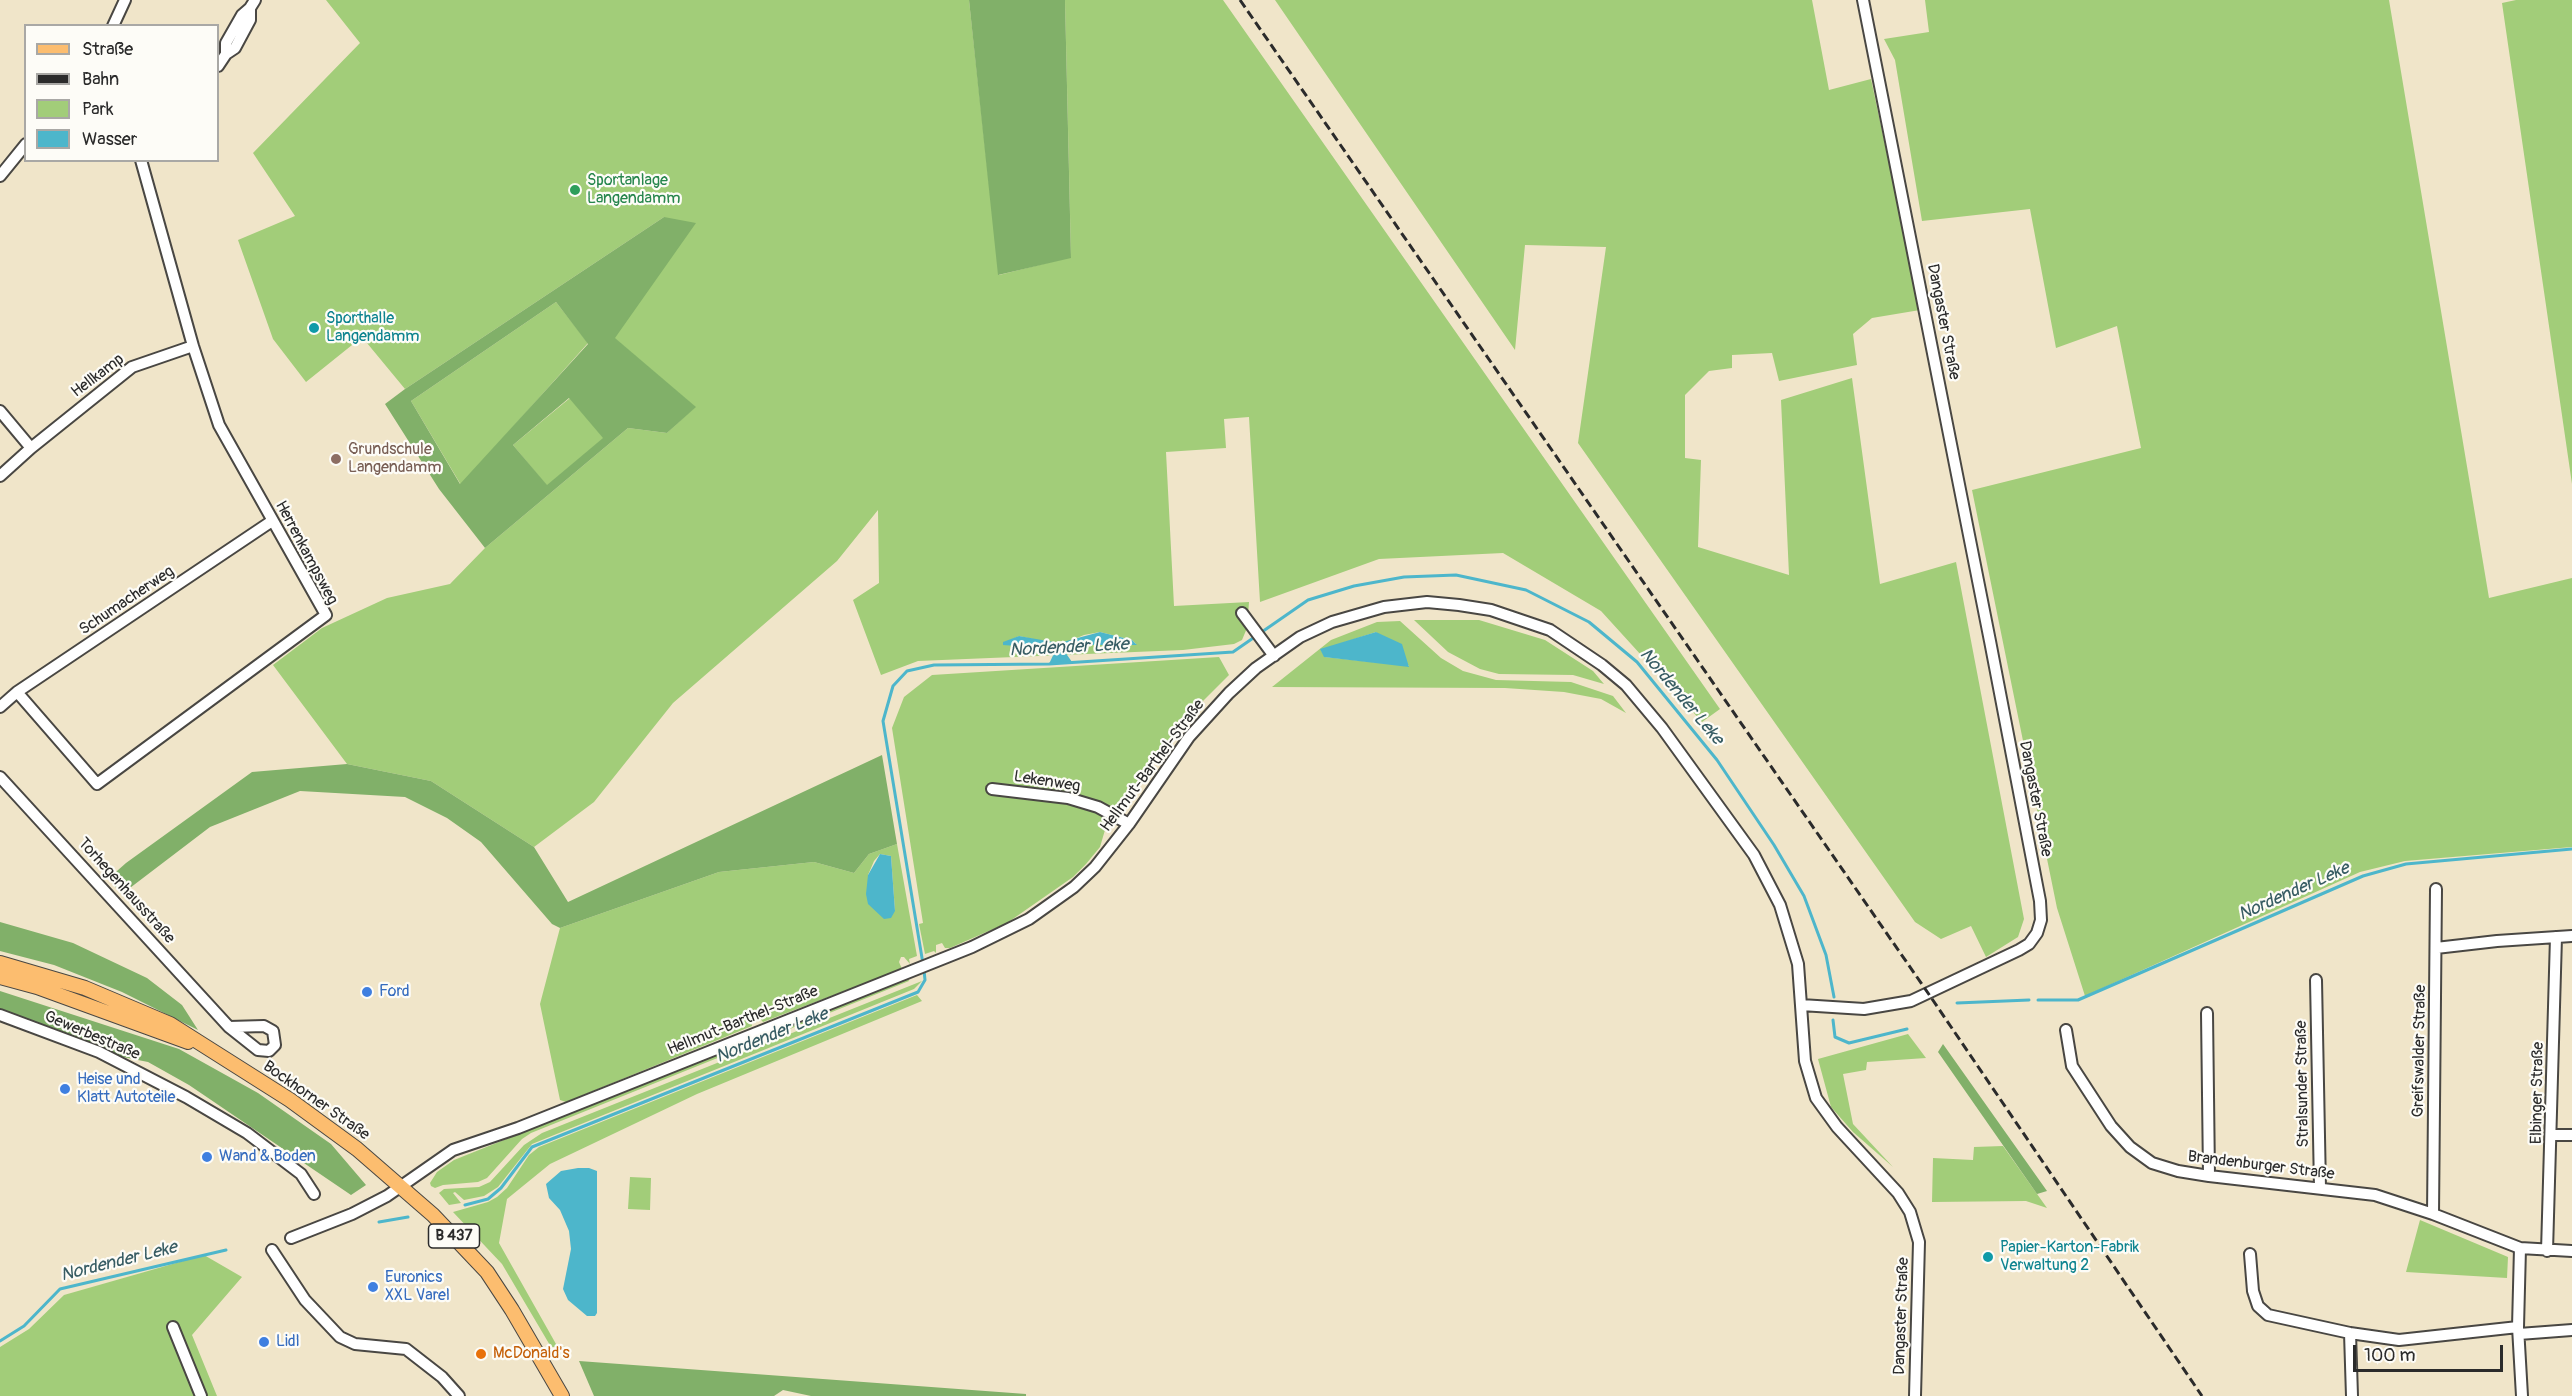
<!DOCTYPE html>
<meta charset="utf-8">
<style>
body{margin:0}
#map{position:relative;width:2572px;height:1396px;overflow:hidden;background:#f0e5c9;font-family:Pangolin,sans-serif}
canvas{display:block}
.legend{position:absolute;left:24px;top:24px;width:195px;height:138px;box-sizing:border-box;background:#fdfcf7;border:2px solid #a9a8a5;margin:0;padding:8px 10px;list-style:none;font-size:18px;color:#2b2b2b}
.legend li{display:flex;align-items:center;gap:12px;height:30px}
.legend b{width:30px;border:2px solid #a9a8a5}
.scale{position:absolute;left:2353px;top:1345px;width:150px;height:27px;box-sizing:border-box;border:3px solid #2b2b2b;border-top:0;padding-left:8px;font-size:18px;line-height:21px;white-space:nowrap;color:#2b2b2b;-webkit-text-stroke:4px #fdfcf7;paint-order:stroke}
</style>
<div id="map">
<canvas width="2572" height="1396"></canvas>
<ul class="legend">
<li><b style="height:8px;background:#fcbd6f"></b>Straße</li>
<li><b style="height:8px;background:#2b2b2b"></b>Bahn</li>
<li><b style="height:16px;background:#a2cd79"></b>Park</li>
<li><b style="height:16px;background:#4db6cb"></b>Wasser</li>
</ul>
<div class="scale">100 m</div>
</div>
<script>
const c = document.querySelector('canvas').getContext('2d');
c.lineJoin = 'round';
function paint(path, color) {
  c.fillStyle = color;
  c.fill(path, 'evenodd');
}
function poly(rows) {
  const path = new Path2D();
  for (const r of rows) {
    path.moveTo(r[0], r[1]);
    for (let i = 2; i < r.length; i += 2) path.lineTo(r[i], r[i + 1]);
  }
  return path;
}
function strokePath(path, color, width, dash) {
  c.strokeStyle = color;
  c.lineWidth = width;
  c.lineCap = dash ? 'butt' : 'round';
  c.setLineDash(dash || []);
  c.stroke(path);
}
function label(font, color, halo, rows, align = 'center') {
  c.font = font + ' Pangolin,sans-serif';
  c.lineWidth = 4.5;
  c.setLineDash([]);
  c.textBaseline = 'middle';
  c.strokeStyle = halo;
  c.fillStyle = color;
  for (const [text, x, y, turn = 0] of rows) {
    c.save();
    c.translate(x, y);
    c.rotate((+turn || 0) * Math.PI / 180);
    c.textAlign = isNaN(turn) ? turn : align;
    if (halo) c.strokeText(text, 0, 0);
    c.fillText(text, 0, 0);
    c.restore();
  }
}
const green = poly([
 [326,0,969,0,999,275,1071,257,1065,0,1223,0,1720,709,1702,722,1601,611,1503,553,1379,559,1260,602,1249,417,1224,419,1226,448,1166,452,1174,606,1249,602,1247,628,1242,640,1234,644,1183,650,918,661,881,675,853,600,879,583,878,510,837,561,673,703,594,802,534,847,431,781,347,764,273,665,322,628,387,598,450,584,485,548,628,428,667,433,695,407,614,338,664,217,405,389,362,337,306,382,273,339,238,240,295,216,253,153,360,43],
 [1100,632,1132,640,1136,644,1086,645,1056,649,1003,644,1019,636,1051,643,1065,643,1084,635],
 [1275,0,1812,0,1829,90,1871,79,1920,310,1872,318,1853,334,1857,365,1779,381,1772,353,1732,355,1732,368,1709,371,1685,395,1685,458,1701,460,1698,547,1789,575,1781,400,1852,378,1880,584,1956,562,2024,919,2018,937,1986,957,1971,926,1941,939,1915,922,1578,443,1606,247,1525,245,1515,350],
 [1925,0,2389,0,2489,598,2572,578,2572,847,2405,861,2360,872,2085,996,2057,908,1972,490,2141,448,2117,326,2056,348,2030,209,1922,221,1895,60,1884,39,1929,32],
 [2516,0,2572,0,2572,484,2502,3],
 [556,302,588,343,461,485,411,401],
 [570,398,604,438,547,486,513,445],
 [1414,620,1479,620,1545,640,1593,671,1604,684,1573,675,1499,674,1480,669,1448,652],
 [1400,621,1441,658,1463,671,1496,680,1571,682,1613,696,1626,713,1601,699,1564,692,1505,688,1272,687,1331,640,1377,622],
 [1376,632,1409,666,1325,657,1321,650],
 [1219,657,1229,675,1185,719,1105,830,1100,847,1086,864,1073,877,1007,923,950,948,945,948,942,943,936,945,936,953,934,951,925,954,919,924,923,923,892,728,904,697,932,675],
 [897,844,917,956,909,959,910,964,904,957,901,957,899,962,902,969,763,1022,757,1015,751,1017,752,1026,566,1102,560,1100,540,1004,560,928,719,872,814,862,854,873,869,854],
 [880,854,891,856,895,911,868,875,874,861],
 [908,978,909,981,531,1133,522,1139,487,1178,478,1182,443,1185,435,1188,431,1186,430,1183,437,1172,454,1160],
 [922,981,914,989,532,1144,498,1187,484,1196,464,1200,455,1192,453,1193,461,1203,449,1205,439,1193,444,1189,479,1187,490,1182,524,1145,542,1133],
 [917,995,922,1001,697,1094,550,1164,507,1199,499,1243,556,1344,565,1347,551,1347,502,1264,453,1212,488,1202,497,1197,507,1188,529,1155,539,1147],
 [1908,1034,1926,1058,1867,1062,1866,1070,1843,1074,1853,1124,1893,1167,1853,1132,1831,1107,1818,1059],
 [2003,1146,2047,1208,2026,1201,1932,1202,1933,1158,1973,1160,1974,1147],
 [630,1177,651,1178,650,1210,628,1209],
 [2420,1220,2508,1257,2507,1278,2406,1272],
 [204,1255,242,1277,192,1335,217,1396,0,1396,0,1347,29,1329,64,1295]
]);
const forest = poly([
 [969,0,1065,0,1071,258,998,275],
 [664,217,696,223,615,338,696,407,667,433,628,428,485,548,439,489,385,404,405,389],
 [556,302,588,344,460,484,411,401],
 [569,398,603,438,547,485,513,445],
 [882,755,897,844,869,854,854,873,814,862,719,872,560,928,552,924,481,842,447,818,405,797,300,791,210,827,122,894,108,879,126,863,252,772,347,764,431,781,534,847,568,902],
 [0,922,73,943,147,978,182,1005,198,1030,122,992,54,965,0,951],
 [0,991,179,1049,258,1093,331,1144,366,1185,351,1195,189,1085,148,1062,118,1056,0,1009],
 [1943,1044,2047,1191,2037,1194,1938,1052],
 [579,1361,1026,1394,1026,1396,811,1396,783,1390,774,1396,594,1396]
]);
const water = poly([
 [1100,632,1132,640,1137,645,1086,645,1066,648,1065,652,1072,662,1049,664,1056,649,1003,645,1003,642,1019,636,1059,643],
 [1376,632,1402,644,1409,667,1324,657,1320,649],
 [880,854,891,856,895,911,891,918,884,919,868,904,866,894,868,875],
 [578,1168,589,1168,597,1171,597,1313,595,1316,587,1316,568,1300,563,1289,571,1249,569,1231,560,1210,549,1198,546,1184,561,1171]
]);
const stream = poly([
 [923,964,883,721,893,686,907,671,934,665,1049,664,1233,652,1308,600,1354,586,1404,577,1456,575,1526,590,1589,622,1637,662,1717,760,1774,845,1804,896,1826,955,1834,997],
 [2038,1000,2078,1000,2363,876,2406,864,2572,849],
 [1957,1003,2029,1000],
 [1833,1020,1835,1037,1849,1043,1907,1029],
 [465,1205,488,1199,501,1188,532,1147,918,992,925,980,924,970],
 [379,1222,408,1217],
 [0,1341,24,1326,60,1289,226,1250]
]);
const minor = poly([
 [113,26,125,0],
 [226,54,226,43,242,15,250,8],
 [218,66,226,54,235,48,250,20,250,8,255,0],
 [0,176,26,144],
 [0,411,31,448],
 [0,476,31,448,132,367,193,346],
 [1242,613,1274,656],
 [17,692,97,784,326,615,219,425,193,346,141,160],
 [0,707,17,692,272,521],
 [0,777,229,1027,258,1050,269,1051,275,1045,273,1031,264,1026,229,1027],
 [992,789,1068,798,1098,807,1129,824],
 [2436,948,2497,941,2572,936],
 [2316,980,2320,1188],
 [1801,1005,1864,1009,1911,1001,2019,950,2029,944,2037,933,2041,920,2040,901,1990,641,1863,0],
 [2207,1013,2209,1176],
 [0,1015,99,1052,186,1097,247,1133,301,1174,314,1194],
 [2066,1030,2072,1066,2111,1126,2130,1147,2152,1163,2178,1171,2209,1176,2375,1195,2433,1214,2520,1248,2572,1251],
 [2552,1135,2572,1135],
 [2433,1214,2436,889],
 [291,1238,352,1214,387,1196,453,1150,518,1128,972,947,1029,919,1074,887,1095,867,1129,824,1189,737,1229,693,1256,668,1300,637,1332,622,1384,607,1427,602,1459,605,1491,610,1550,630,1602,665,1626,685,1662,728,1754,855,1780,905,1798,964,1805,1061,1816,1098,1837,1127,1898,1193,1910,1212,1919,1242,1915,1396],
 [2520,1248,2518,1327,2522,1396],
 [272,1250,305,1300,340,1337,355,1344,406,1349,442,1377,459,1396],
 [2547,1251,2556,937],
 [2250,1254,2253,1291,2258,1306,2268,1315,2350,1333,2399,1340,2518,1327],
 [173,1327,201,1396],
 [2350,1333,2352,1396],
 [2519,1334,2572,1330]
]);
const major = poly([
 [0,963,85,988,170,1024,290,1100,357,1149,433,1215,487,1272,512,1310,562,1396],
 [0,977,37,987,188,1042]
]);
const rail = poly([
 [1240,0,1928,993,2202,1396]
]);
const markers = [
 [575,190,6,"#2e9e5b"],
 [314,328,6,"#0f9aa8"],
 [336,459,6,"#8d6e63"],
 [367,992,6,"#3f7fe0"],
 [65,1089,6,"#3f7fe0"],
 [207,1157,6,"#3f7fe0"],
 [1988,1257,6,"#0f9aa8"],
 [373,1287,6,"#3f7fe0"],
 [264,1342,6,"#3f7fe0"],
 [481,1354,6,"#e8710a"]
];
const shields = [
 [454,1236,51]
];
const shieldNames = [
 ["B 437",454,1236]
];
const leisureNames = [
 ["Sportanlage",587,181],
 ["Langendamm",587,199]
];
const cultureNames = [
 ["Sporthalle",326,319],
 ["Langendamm",326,337],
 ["Papier-Karton-Fabrik",2000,1248],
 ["Verwaltung 2",2000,1266]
];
const streetNames = [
 ["Dangaster Straße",1943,322,79],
 ["Hellkamp",98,376,-37],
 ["Herrenkampsweg",306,553,62],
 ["Schumacherweg",127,601,-34],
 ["Hellmut-Barthel-Straße",1153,766,-53],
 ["Lekenweg",1047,782,9],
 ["Dangaster Straße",2035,799,79],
 ["Torhegenhausstraße",126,891,48],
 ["Hellmut-Barthel-Straße",743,1021,-22],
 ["Gewerbestraße",92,1036,23],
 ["Greifswalder Straße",2420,1051,-89],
 ["Stralsunder Straße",2303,1084,-91],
 ["Elbinger Straße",2538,1093,-89],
 ["Bockhorner Straße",316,1101,35],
 ["Brandenburger Straße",2261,1166,7],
 ["Dangaster Straße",1902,1316,-88]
];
const educationNames = [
 ["Grundschule",348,450],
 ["Langendamm",348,468]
];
const shopNames = [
 ["Ford",379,992],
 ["Heise und",77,1080],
 ["Klatt Autoteile",77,1098],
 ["Wand & Boden",219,1157],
 ["Euronics",385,1278],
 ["XXL Varel",385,1296],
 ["Lidl",276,1342]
];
const foodNames = [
 ["McDonald's",493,1354]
];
const waterNames = [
 ["Nordender Leke",1069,648,-3],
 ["Nordender Leke",1681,697,50],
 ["Nordender Leke",2294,892,-24],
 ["Nordender Leke",772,1036,-22],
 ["Nordender Leke",119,1262,-14]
];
paint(green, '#a2cd79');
paint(forest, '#81b069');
paint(water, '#4db6cb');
strokePath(stream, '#4db6cb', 3);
strokePath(minor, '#494743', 14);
strokePath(major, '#494743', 16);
strokePath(minor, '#fff', 10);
strokePath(major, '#fcbd6f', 14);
strokePath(rail, '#2b2b2b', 3, [9, 4.5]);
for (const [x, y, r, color] of markers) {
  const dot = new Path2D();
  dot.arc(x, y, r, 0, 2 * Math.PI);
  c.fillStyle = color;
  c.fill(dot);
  strokePath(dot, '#fdfcf7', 2);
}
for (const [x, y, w] of shields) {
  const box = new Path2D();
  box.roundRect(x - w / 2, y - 12, w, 24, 4.5);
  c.fillStyle = '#fdfcf7';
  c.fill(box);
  strokePath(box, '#2b2b2b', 1.5);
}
label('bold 15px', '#2b2b2b', null, shieldNames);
label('16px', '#27864d', '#fdfcf7', leisureNames, 'left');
label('16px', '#0d838f', '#fdfcf7', cultureNames, 'left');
label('16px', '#2b2b2b', '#fdfcf7', streetNames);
label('16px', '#785e54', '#fdfcf7', educationNames, 'left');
label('16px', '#366cbe', '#fdfcf7', shopNames, 'left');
label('16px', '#c56008', '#fdfcf7', foodNames, 'left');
label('italic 18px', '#375c63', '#fdfcf7', waterNames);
</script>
